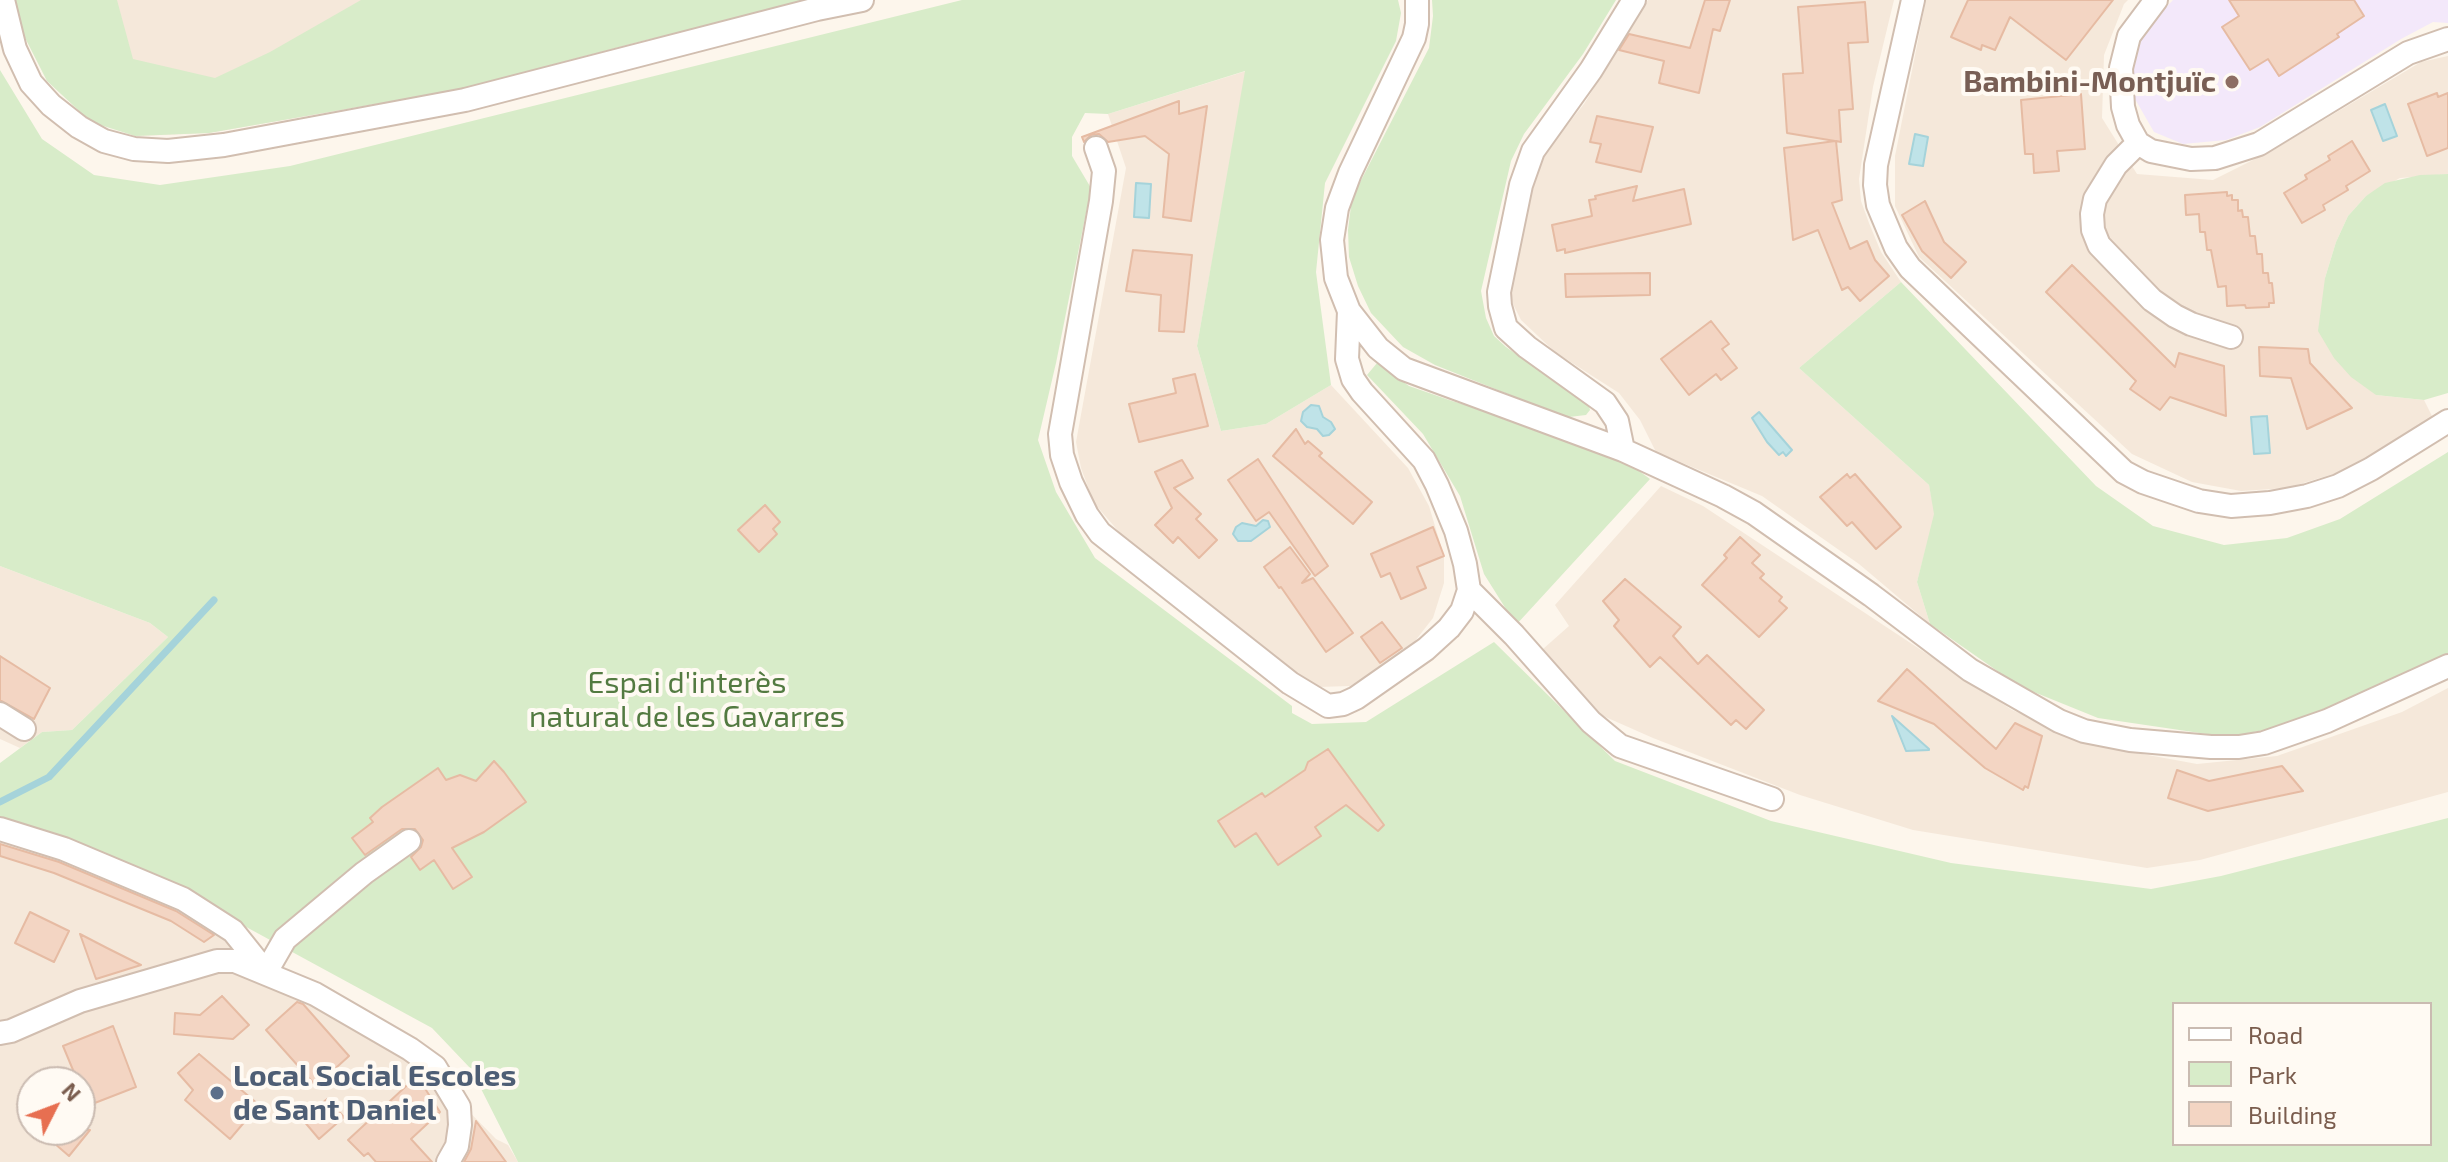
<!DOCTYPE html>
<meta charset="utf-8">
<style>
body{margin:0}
#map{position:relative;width:2448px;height:1162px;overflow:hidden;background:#fdf6ec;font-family:"Exo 2",sans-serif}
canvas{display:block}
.legend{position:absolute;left:2172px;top:1002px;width:260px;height:144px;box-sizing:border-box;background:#fffaf3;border:2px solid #cabbb1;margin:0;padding:10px 14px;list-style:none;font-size:24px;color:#7a5c4d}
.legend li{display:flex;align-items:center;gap:16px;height:40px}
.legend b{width:40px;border:2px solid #cabbb1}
.north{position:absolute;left:16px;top:1066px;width:80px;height:80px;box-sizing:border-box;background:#fffaf3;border:2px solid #cabbb1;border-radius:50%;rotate:48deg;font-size:22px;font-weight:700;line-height:32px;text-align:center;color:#7a5c4d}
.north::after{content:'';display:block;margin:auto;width:28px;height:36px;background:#e76f51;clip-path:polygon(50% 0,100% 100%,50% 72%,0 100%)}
</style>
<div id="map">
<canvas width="2448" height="1162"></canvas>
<ul class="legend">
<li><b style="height:10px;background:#fff"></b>Road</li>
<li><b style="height:22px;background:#d8ecc9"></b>Park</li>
<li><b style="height:22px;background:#f3d5c3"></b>Building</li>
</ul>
<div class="north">N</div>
</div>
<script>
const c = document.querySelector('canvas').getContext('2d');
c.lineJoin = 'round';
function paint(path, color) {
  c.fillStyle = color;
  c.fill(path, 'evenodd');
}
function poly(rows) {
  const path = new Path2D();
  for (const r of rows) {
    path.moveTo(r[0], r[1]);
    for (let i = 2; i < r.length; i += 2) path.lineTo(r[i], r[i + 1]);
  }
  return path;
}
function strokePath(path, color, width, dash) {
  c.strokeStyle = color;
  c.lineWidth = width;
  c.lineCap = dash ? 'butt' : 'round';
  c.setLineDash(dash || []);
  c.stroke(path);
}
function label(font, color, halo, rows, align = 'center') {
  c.font = font + ' "Exo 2",sans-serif';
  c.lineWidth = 8;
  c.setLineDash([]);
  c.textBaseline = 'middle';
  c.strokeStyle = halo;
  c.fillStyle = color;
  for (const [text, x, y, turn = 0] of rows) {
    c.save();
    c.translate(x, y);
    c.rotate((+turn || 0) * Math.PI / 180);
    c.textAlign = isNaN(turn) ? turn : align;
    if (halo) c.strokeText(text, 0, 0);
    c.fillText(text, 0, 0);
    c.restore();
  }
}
const residential = poly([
 [16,0,815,0,646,40,455,90,209,133,135,136,47,81],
 [1648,0,1894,0,1873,87,1859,179,1861,201,1869,223,1881,252,1901,282,1799,368,1929,485,1935,514,1917,582,1930,624,1859,564,1762,496,1656,452,1640,420,1619,393,1555,352,1521,320,1513,304,1510,291,1536,164,1584,104],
 [1926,0,2128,0,2124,4,2104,55,2102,118,2137,174,2213,180,2273,150,2421,62,2448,56,2448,174,2400,178,2366,196,2348,216,2336,242,2325,278,2376,395,2424,400,2434,420,2356,467,2287,488,2241,491,2192,482,2132,454,1919,257,1895,206,1895,156],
 [1246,71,1197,346,1221,431,1266,424,1331,385,1408,468,1429,506,1444,556,1444,583,1433,618,1408,650,1350,686,1318,687,1295,673,1120,533,1094,503,1081,468,1076,442,1126,168,1108,114],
 [1661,486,1703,506,2012,710,2099,746,2197,764,2277,756,2402,712,2448,688,2448,792,2200,860,2147,868,1913,830,1800,795,1653,738,1601,715,1543,649,1569,626,1555,605],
 [0,566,150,623,168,637,72,730,42,732,20,748,0,739],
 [0,831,220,925,293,989,433,1075,496,1139,508,1145,518,1162,0,1162],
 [32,1082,80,1082,80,1130,32,1130]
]);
const education = poly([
 [2173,0,2448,0,2448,23,2433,22,2401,39,2260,127,2226,140,2183,144,2154,132,2135,99,2131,65,2142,33]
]);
const green = poly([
 [16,0,117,0,133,59,215,78,270,52,361,0,815,0,646,40,455,90,209,133,135,136,91,122,47,81,19,26],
 [962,0,1398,0,1401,13,1396,41,1325,183,1316,272,1331,385,1266,424,1221,431,1197,346,1245,71,1108,114,1085,113,1072,137,1072,156,1091,188,1056,363,1038,440,1056,492,1095,558,1292,706,1292,713,1312,724,1366,722,1494,642,1615,761,1771,821,1951,863,2151,889,2221,876,2448,818,2448,1162,518,1162,471,1069,432,1028,191,897,0,825,0,763,42,732,72,730,168,637,150,623,0,566,0,70,42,139,94,175,160,185,290,166],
 [2174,1004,2430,1004,2430,1144,2174,1144],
 [1432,0,1616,0,1583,54,1524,134,1511,161,1481,291,1486,318,1494,336,1506,347,1589,406,1590,410,1586,415,1569,417,1543,408,1435,365,1403,347,1371,313,1358,286,1349,257,1348,230,1352,198,1429,48,1433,16],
 [2448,174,2448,393,2424,400,2376,395,2351,377,2334,358,2318,331,2325,278,2336,242,2348,216,2366,196,2385,183,2420,175],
 [1901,282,2096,486,2153,526,2224,545,2287,538,2340,519,2448,452,2448,653,2398,678,2280,727,2227,737,2098,718,2019,686,1930,624,1917,582,1934,514,1929,485,1799,368],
 [1377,363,1409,386,1452,401,1517,420,1631,465,1650,479,1516,625,1484,574,1460,496,1423,434,1367,375]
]);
const water = poly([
 [2385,104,2397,136,2383,141,2371,110,2385,104],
 [1915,134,1928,137,1923,166,1909,164,1915,134],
 [1136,183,1151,184,1149,218,1134,217,1136,183],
 [1311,405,1319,406,1323,417,1331,422,1335,429,1329,435,1323,436,1317,429,1307,427,1301,421,1303,412,1311,405],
 [1759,412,1792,450,1786,456,1783,452,1779,455,1767,442,1752,418,1759,412],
 [2267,416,2270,453,2254,454,2251,417,2267,416],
 [1263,520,1268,521,1270,527,1251,541,1238,541,1233,534,1236,527,1242,523,1256,526,1263,520],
 [1892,716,1929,749,1929,750,1906,751,1892,716]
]);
const stream = poly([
 [0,802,49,777,214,600]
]);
const building = poly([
 [1705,0,1730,0,1720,31,1713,29,1699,93,1659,83,1664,61,1619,50,1629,34,1690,48,1705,0],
 [1968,0,2113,0,2066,60,2010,17,1995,50,1982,45,1981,50,1951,37,1968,0],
 [2229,0,2354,0,2364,16,2337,34,2339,37,2279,76,2268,59,2250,70,2222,27,2239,16,2229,0],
 [1865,2,1868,42,1848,43,1853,109,1839,110,1841,142,1836,141,1842,200,1832,203,1850,249,1867,241,1875,260,1889,276,1860,301,1848,287,1842,290,1818,230,1793,240,1784,148,1835,141,1787,133,1783,74,1803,73,1798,7,1865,2],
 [2437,93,2438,97,2448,93,2448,148,2427,156,2408,104,2437,93],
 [2081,94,2085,149,2057,151,2059,171,2034,173,2033,154,2025,154,2021,100,2081,94],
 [1179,101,1179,114,1207,106,1191,221,1163,217,1169,154,1145,136,1108,142,1099,134,1091,135,1084,142,1082,137,1179,101],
 [1597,116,1653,127,1641,172,1596,162,1601,144,1590,142,1597,116],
 [2352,141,2370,171,2346,186,2348,190,2323,205,2325,210,2302,223,2284,193,2307,179,2305,175,2330,160,2328,156,2352,141],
 [1637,186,1633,201,1684,189,1691,224,1565,253,1565,249,1557,251,1552,225,1592,216,1589,200,1596,199,1595,196,1637,186],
 [2227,192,2227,196,2232,195,2232,200,2238,200,2238,211,2242,210,2243,217,2248,217,2250,236,2255,236,2257,254,2262,254,2263,273,2268,273,2269,283,2272,283,2274,303,2269,303,2269,307,2246,308,2245,305,2227,306,2226,286,2218,287,2211,250,2207,250,2205,232,2200,232,2199,214,2186,215,2185,195,2227,192],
 [1925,201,1944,242,1966,262,1951,278,1922,251,1902,215,1925,201],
 [1133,250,1192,255,1184,332,1159,331,1161,295,1126,291,1133,250],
 [2072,265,2175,367,2179,353,2224,366,2226,416,2170,397,2160,410,2130,389,2136,381,2046,292,2072,265],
 [1650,273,1650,295,1566,297,1565,274,1650,273],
 [1711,321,1729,344,1722,349,1737,368,1721,380,1716,374,1689,395,1661,359,1711,321],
 [2259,347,2308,349,2310,363,2352,408,2307,429,2291,378,2260,376,2259,347],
 [1195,374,1208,426,1139,442,1129,404,1176,393,1173,379,1195,374],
 [1296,429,1305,444,1308,441,1322,453,1319,456,1372,502,1353,524,1273,456,1296,429],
 [1258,459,1328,566,1315,576,1269,512,1256,521,1228,480,1258,459],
 [1182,460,1193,478,1174,488,1201,514,1196,519,1217,540,1199,558,1178,537,1173,543,1155,525,1172,508,1155,472,1182,460],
 [1847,474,1850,478,1855,474,1901,527,1876,549,1852,522,1847,526,1820,497,1847,474],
 [765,505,780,522,773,529,777,534,759,552,738,530,765,505],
 [1433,527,1444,556,1417,567,1426,588,1401,599,1390,573,1381,577,1371,554,1433,527],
 [1740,537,1760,555,1752,563,1764,574,1760,578,1782,597,1779,601,1787,608,1759,637,1702,585,1727,558,1724,555,1740,537],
 [1290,547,1310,574,1302,583,1313,578,1353,633,1326,652,1281,587,1279,588,1264,567,1290,547],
 [1625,579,1681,627,1673,636,1698,664,1707,655,1764,710,1746,729,1736,720,1731,725,1660,657,1650,667,1614,626,1619,620,1603,601,1625,579],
 [1382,622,1402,648,1380,663,1361,637,1382,622],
 [0,656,50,688,34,719,0,700,0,656],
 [1907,669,1996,749,2015,723,2042,736,2028,788,2025,786,2023,790,1985,768,1934,724,1878,701,1907,669],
 [1328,749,1384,825,1378,831,1346,805,1315,827,1321,836,1278,865,1256,833,1235,847,1218,821,1262,793,1265,797,1305,770,1308,762,1328,749],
 [494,761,504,772,526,802,484,832,452,848,472,877,453,889,434,860,420,870,411,857,421,847,423,840,415,829,402,829,365,855,352,838,373,822,370,818,382,807,438,768,446,780,460,775,476,781,494,761],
 [2282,766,2303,791,2208,811,2168,798,2177,770,2209,781,2282,766],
 [0,844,59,862,176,911,214,935,204,942,171,921,54,873,0,856,0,844],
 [30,912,69,931,54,962,15,943,30,912],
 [80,934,107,948,141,965,96,979,80,934],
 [222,996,249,1025,233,1039,174,1034,175,1013,200,1015,222,996],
 [297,1002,303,1004,349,1056,316,1086,266,1030,297,1002],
 [113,1026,136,1087,87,1106,80,1082,78,1082,63,1046,113,1026],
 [199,1054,259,1105,230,1139,185,1100,193,1090,178,1073,199,1054],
 [417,1076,440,1112,411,1139,432,1162,376,1162,368,1153,364,1156,348,1140,417,1076],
 [327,1099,344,1117,319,1139,303,1120,327,1099],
 [476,1121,506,1162,464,1162,471,1149,476,1121],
 [39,1130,90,1130,69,1156,39,1130]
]);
const minor = poly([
 [3,0,15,49,31,83,51,105,79,127,104,141,134,149,168,151,224,145,465,100,817,9,862,0],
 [1417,0,1417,24,1414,38,1350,173,1337,208,1332,240,1336,278,1349,311,1378,348,1404,369,1623,450,1723,496,1754,513,1871,595,1970,670,2059,721,2084,731,2130,740,2211,747,2239,747,2264,743,2327,721,2448,666],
 [1913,0,1876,165,1875,185,1878,205,1896,248,1910,268,2124,472,2143,482,2199,501,2231,506,2270,503,2307,496,2338,486,2371,469,2448,421],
 [2156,0,2129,36,2121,68,2123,107,2128,125,2138,143,2151,151,2191,159,2215,158,2259,144,2408,53,2448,39],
 [2138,143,2116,165,2095,199,2092,214,2093,230,2099,245,2152,300,2175,316,2191,324,2231,337],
 [1096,148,1104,171,1101,201,1060,434,1062,455,1071,482,1087,515,1100,533,1290,683,1328,706,1343,704,1356,698,1426,649,1449,628,1462,611,1469,590],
 [1349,311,1347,359,1353,379,1362,392,1424,460,1437,485,1456,531,1465,564,1469,590,1514,635,1591,722,1620,746,1772,799],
 [1623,450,1617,421,1605,403,1527,347,1506,328,1500,306,1499,292,1521,185,1533,151,1591,70,1634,0],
 [0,714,24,729],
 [0,829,64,849,183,899,233,931,265,971],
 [266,972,285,939,364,873,409,841],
 [0,1033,11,1031,80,1001,217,961,235,961,315,994,410,1049,435,1067,459,1107,460,1125,457,1146,448,1162]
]);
const markers = [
 [2232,82,8,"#8d6e63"],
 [217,1093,8,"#5c6f8a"]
];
const educationNames = [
 ["Bambini-Montjuïc",2216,82]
];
const parkNames = [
 ["Espai d'interès",687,683],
 ["natural de les Gavarres",687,717]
];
const serviceNames = [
 ["Local Social Escoles",233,1076],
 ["de Sant Daniel",233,1110]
];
paint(residential, '#f5e8da');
paint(education, '#f3e8fa');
paint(green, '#d8ecc9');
paint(water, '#bfe3e8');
strokePath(water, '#a5d3da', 2);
strokePath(stream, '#a5d3da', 7);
paint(building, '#f3d5c3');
strokePath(building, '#e6bba3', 2);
strokePath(minor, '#d1beb0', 26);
strokePath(minor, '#fff', 22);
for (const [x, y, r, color] of markers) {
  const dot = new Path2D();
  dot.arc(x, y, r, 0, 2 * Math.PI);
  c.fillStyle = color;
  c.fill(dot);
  strokePath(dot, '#fffaf3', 3);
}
label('bold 30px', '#785e54', '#fffaf3', educationNames, 'right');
label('30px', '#537a41', '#fffaf3', parkNames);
label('bold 30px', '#4e5e75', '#fffaf3', serviceNames, 'left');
</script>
